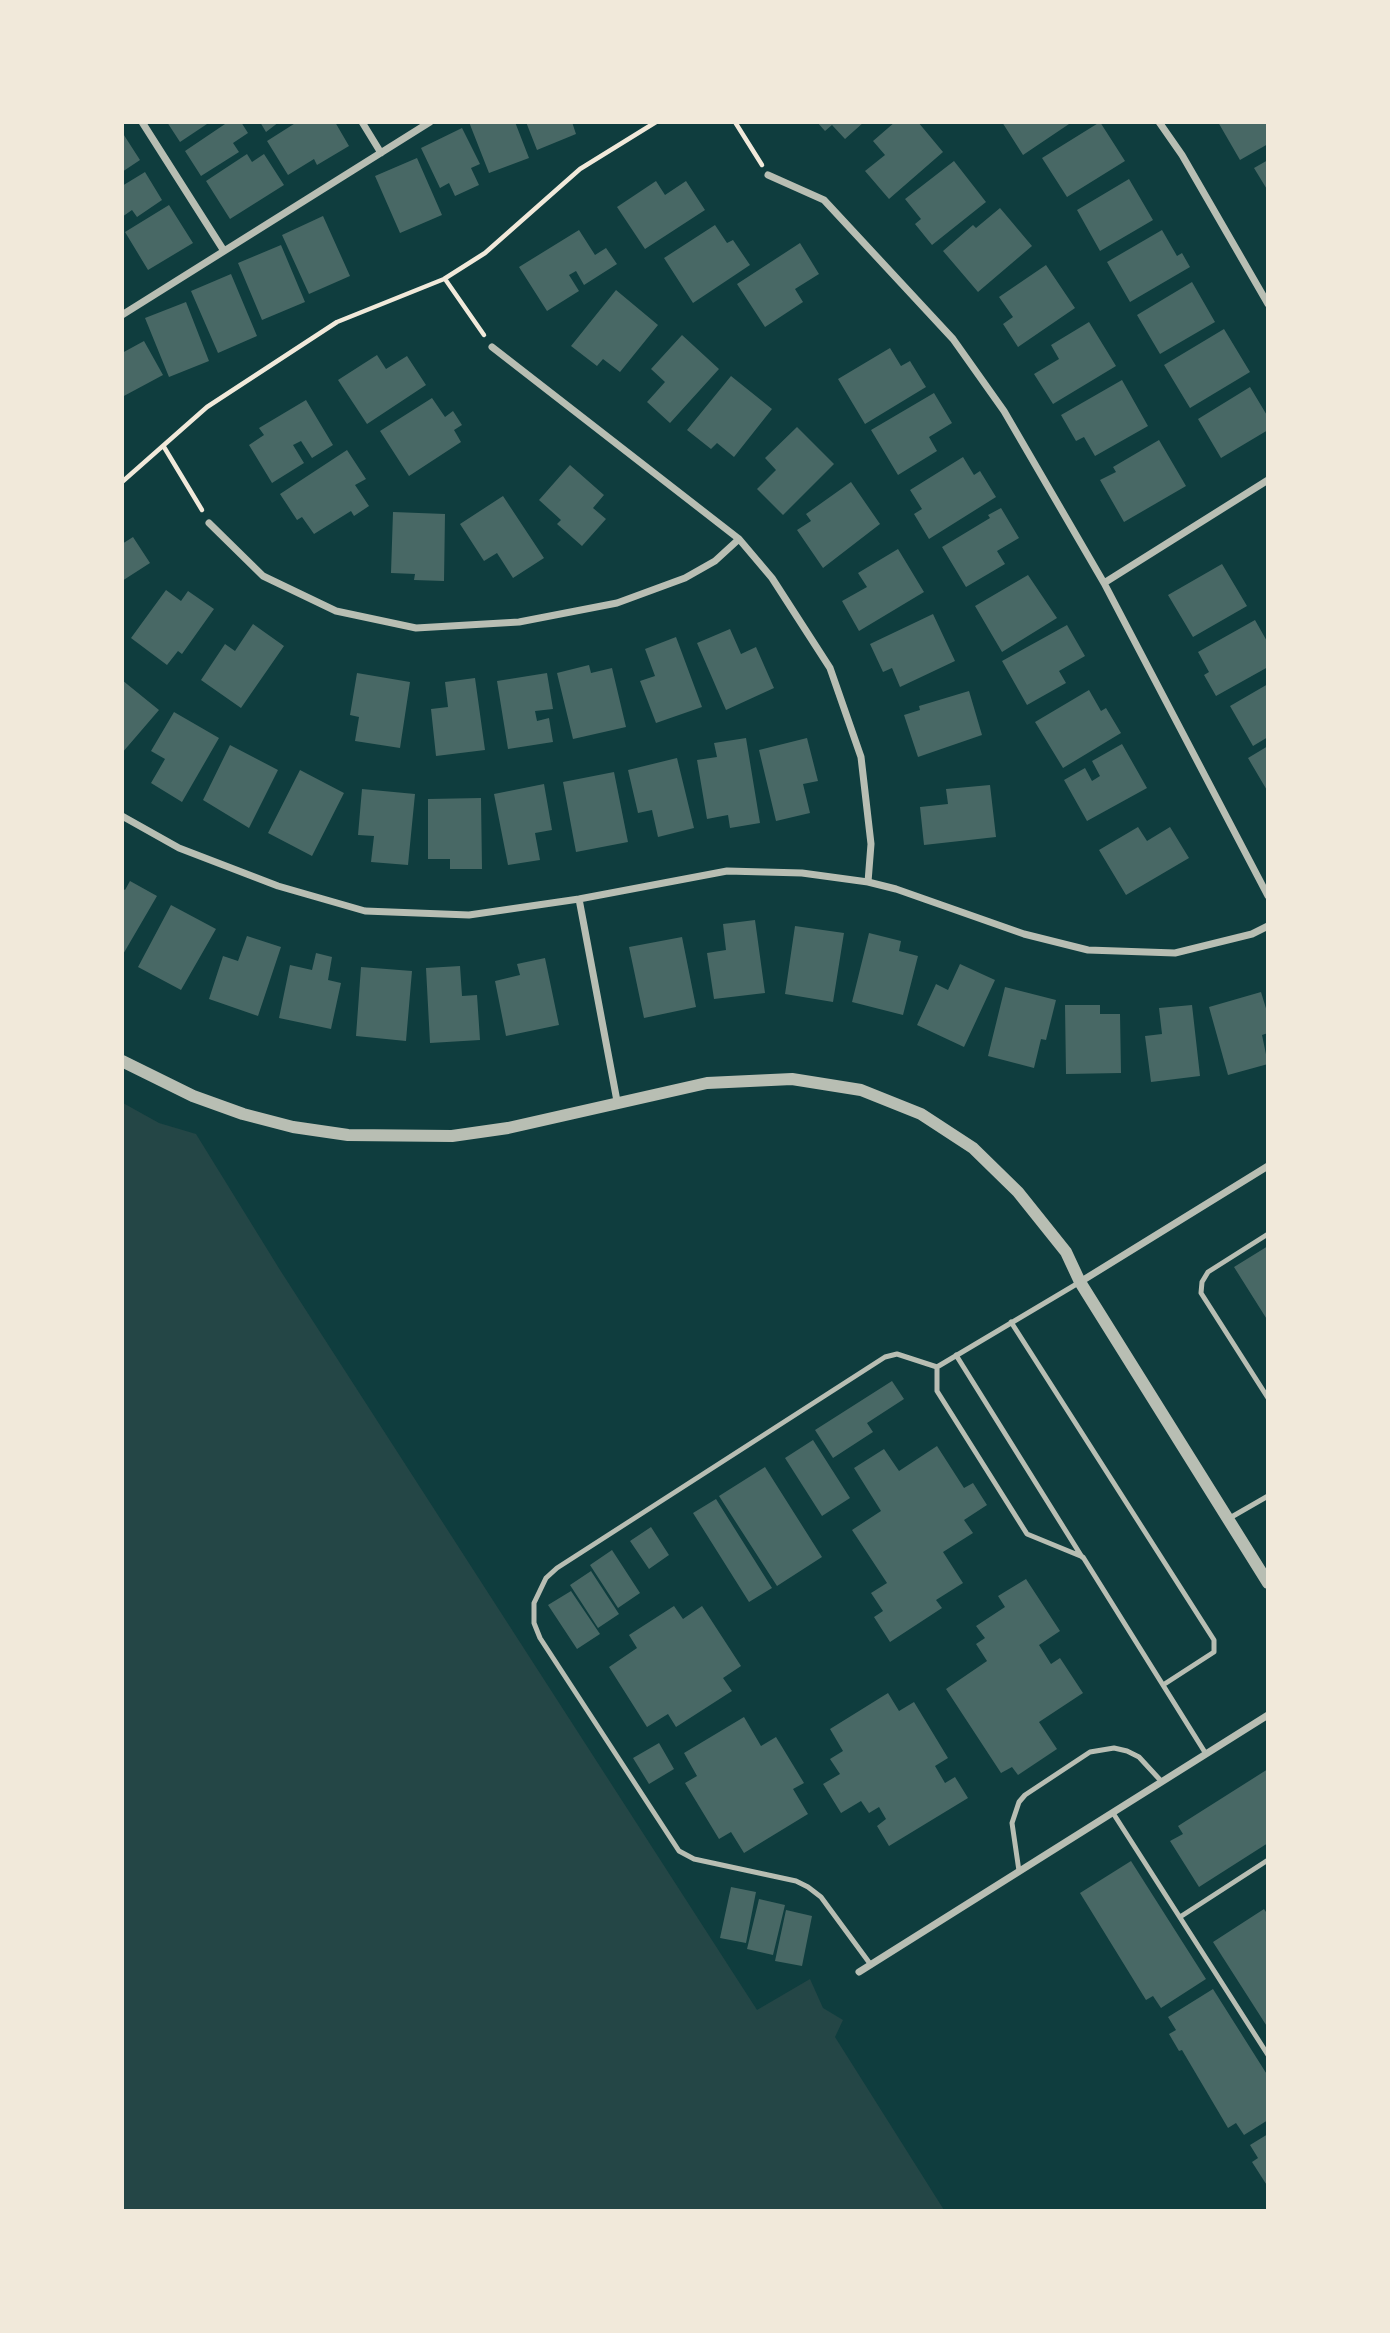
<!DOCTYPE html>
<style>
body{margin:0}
#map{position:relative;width:1390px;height:2333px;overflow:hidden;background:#0f3d3e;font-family:"Fira Sans",sans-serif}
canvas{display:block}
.frame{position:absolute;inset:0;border:124px solid #f1e9da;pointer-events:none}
</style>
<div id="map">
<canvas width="1390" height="2333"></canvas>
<div class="frame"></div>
</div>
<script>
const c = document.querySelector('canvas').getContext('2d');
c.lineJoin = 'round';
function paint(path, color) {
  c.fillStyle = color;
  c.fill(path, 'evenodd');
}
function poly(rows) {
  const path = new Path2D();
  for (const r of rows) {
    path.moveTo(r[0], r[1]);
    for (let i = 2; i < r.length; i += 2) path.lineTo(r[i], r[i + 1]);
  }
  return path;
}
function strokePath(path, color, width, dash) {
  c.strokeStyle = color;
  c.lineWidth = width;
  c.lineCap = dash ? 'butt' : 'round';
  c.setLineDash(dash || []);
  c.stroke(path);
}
const green = poly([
 [123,1103,159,1123,196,1134,280,1270,757,2010,810,1979,823,2008,843,2020,835,2037,944,2210,123,2210]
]);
const building = poly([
 [167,122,210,122,180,142],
 [228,122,241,122,248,133,233,143,239,152,201,176,185,151],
 [260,122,279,122,266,132],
 [297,122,335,122,349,146,317,165,314,159,288,175,267,141],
 [469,122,515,122,529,158,489,173],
 [526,122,572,122,576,134,537,150],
 [817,122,864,122,845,139,832,125,825,131],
 [895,122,918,122,943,152,889,199,865,171,885,155,873,141],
 [1002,122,1072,122,1023,155],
 [1100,122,1125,161,1067,197,1042,158],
 [1218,122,1268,122,1268,144,1240,160],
 [462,128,480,164,471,168,479,185,455,196,449,183,440,188,421,148],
 [122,132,140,160,122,172],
 [247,154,252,162,264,154,284,185,230,219,206,181],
 [417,158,442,215,400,233,375,176],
 [1268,160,1268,191,1254,168],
 [954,161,986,202,932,245,915,224,921,219,905,199],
 [145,172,162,200,137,217,132,210,122,217,122,186],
 [1129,179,1153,220,1100,251,1077,210],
 [656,181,665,195,686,181,705,210,645,249,617,207],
 [169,205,193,243,148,270,125,232],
 [1000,208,1032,246,978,292,943,251,973,225,976,228],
 [323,216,350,276,309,294,282,235],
 [715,225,727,243,733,240,750,265,693,303,664,258],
 [579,230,595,255,606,248,617,264,584,285,576,271,569,275,579,291,547,311,519,267],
 [1162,230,1177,256,1182,253,1190,267,1130,302,1107,262],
 [800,243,819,274,795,289,803,302,765,327,737,284],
 [281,245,305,302,262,320,238,263],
 [1046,265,1075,308,1018,347,1003,324,1013,317,999,297],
 [231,274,257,336,218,353,191,291],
 [1192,282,1215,322,1160,354,1137,315],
 [616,290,658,325,620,372,603,359,597,366,571,346],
 [186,302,209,361,169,377,145,318],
 [1089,322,1116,366,1053,404,1034,374,1059,359,1051,345],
 [1224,329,1250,372,1190,408,1164,365],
 [682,335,719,369,670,423,647,402,665,382,651,369],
 [144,341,163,375,122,397,122,353],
 [890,348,901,366,910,361,926,387,865,424,838,379],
 [377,355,386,369,407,356,426,385,367,424,338,380],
 [731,376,772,409,734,457,717,443,711,449,687,430],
 [1122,380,1148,426,1095,456,1084,437,1076,441,1061,415],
 [1250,387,1268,417,1268,430,1221,458,1198,419],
 [934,393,952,423,929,437,937,451,898,475,871,430],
 [432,398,445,417,453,411,462,425,454,430,461,442,409,476,380,431],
 [306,400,333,445,312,458,301,441,293,445,304,463,272,483,249,445,264,435,259,428],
 [797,427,834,464,783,515,757,489,776,470,765,458],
 [1159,440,1186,486,1124,522,1100,480,1116,472,1113,467],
 [347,450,366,479,355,485,369,506,354,516,351,511,314,534,302,517,297,520,280,494],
 [963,457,974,475,980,471,996,497,929,539,914,514,922,509,910,490],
 [570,465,604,495,593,508,606,519,582,546,557,524,561,520,539,500],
 [851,482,880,524,823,568,797,530,811,521,806,514],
 [503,496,544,558,513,578,497,553,484,561,460,524],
 [1001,508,1019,538,997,551,1005,564,966,587,942,547,990,518,988,515],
 [393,512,445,514,444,581,414,580,415,574,391,573],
 [133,537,150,563,122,581,122,544],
 [898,549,924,592,859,631,842,601,867,587,858,573],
 [1222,564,1247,606,1193,637,1168,595],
 [1028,575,1057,618,1002,652,975,606],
 [166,590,181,601,188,591,214,609,182,654,178,651,167,665,131,638],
 [933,614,955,661,900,687,892,668,883,672,870,644],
 [1255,620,1268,643,1268,667,1216,696,1204,675,1209,672,1198,652],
 [253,624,284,646,241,708,201,680,225,644,235,651],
 [1067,625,1085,656,1059,671,1066,683,1027,705,1002,661],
 [730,629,741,654,756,647,774,688,726,710,697,643],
 [676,637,702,707,656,723,640,681,655,676,645,649],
 [589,665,591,673,612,668,626,727,573,739,557,673],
 [357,673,410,682,400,748,355,741,359,717,350,715],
 [547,673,553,709,535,711,537,721,549,718,553,742,508,749,497,681],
 [475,678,485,750,436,756,431,709,448,707,445,682],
 [122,680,159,710,122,753],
 [1268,684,1268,737,1253,746,1230,706],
 [1089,690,1101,711,1106,708,1121,733,1063,768,1035,722],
 [969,691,982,735,918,757,904,715,920,710,919,706],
 [174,712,219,738,182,802,151,783,165,759,151,751],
 [746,738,760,823,730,828,728,815,707,819,697,760,717,757,714,743],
 [807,738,818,781,803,784,810,813,776,821,759,750],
 [1122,744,1147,788,1087,821,1064,780,1085,768,1092,781,1100,776,1092,761],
 [230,745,278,770,249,828,203,800],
 [1268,746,1268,792,1248,758],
 [677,758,694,828,658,837,652,810,638,813,628,770],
 [300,770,344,793,312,856,268,833],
 [614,772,628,842,576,852,563,782],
 [544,784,552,830,535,833,540,860,508,865,494,794],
 [990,785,996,837,924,845,920,807,948,804,946,789],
 [362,789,415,794,408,865,371,862,374,836,358,835],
 [481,798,482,869,450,869,450,859,428,859,428,799],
 [1138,827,1147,841,1170,827,1189,858,1126,895,1099,850],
 [130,881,157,896,122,956,122,888,125,890],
 [171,905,216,929,181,990,138,967],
 [755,920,765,993,714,999,707,953,726,950,723,924],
 [795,926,844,933,833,1002,785,994],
 [869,933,901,941,899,951,918,956,903,1015,852,1002],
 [247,936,281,947,258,1016,209,999,223,956,238,961],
 [682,937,696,1007,644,1018,629,947],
 [316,953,332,957,328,980,341,983,331,1029,279,1018,290,965,312,970],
 [545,958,559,1025,506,1036,495,981,520,975,517,964],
 [960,964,995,980,964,1047,917,1025,936,984,948,990],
 [460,966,462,996,477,995,480,1040,430,1043,426,968],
 [361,967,412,971,406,1041,356,1036],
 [1005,987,1056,1000,1046,1040,1041,1039,1034,1068,988,1056],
 [1261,992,1268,1015,1268,1033,1262,1035,1268,1064,1228,1075,1209,1007],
 [1065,1005,1100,1005,1100,1014,1120,1014,1121,1073,1066,1074],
 [1192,1005,1200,1076,1151,1082,1145,1036,1162,1034,1159,1008],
 [1268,1246,1268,1321,1234,1267],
 [892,1381,904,1399,867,1423,873,1432,833,1458,815,1430],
 [813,1440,850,1498,822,1516,785,1458],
 [937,1446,964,1488,973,1483,987,1505,964,1520,973,1533,943,1552,963,1583,936,1600,942,1608,890,1642,874,1617,883,1611,871,1593,887,1583,852,1530,881,1511,854,1468,884,1449,899,1471],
 [765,1467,822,1557,777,1586,719,1496],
 [716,1499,772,1588,749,1602,693,1513],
 [651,1527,669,1555,649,1569,630,1541],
 [612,1550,640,1593,618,1608,590,1565],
 [591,1571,619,1614,598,1628,570,1585],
 [1026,1579,1060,1631,1039,1645,1051,1664,1060,1658,1083,1693,1039,1722,1057,1749,1018,1775,1012,1767,1001,1773,946,1689,987,1661,976,1644,985,1638,976,1626,1005,1607,998,1596],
 [571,1591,600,1634,577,1649,548,1605],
 [674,1606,683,1619,702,1606,741,1666,723,1678,732,1691,676,1727,668,1714,647,1727,609,1667,637,1648,629,1635],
 [888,1693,899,1711,914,1702,948,1758,935,1766,945,1783,955,1777,968,1798,889,1846,877,1826,886,1819,879,1807,869,1813,861,1801,841,1813,823,1784,840,1774,830,1759,843,1751,830,1729],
 [744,1717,761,1746,776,1737,804,1783,793,1789,808,1814,744,1853,731,1832,719,1839,685,1783,697,1776,684,1753],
 [659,1743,674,1769,649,1784,633,1758],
 [1268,1769,1268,1843,1199,1887,1170,1841,1183,1834,1178,1826],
 [1131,1861,1206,1979,1161,2008,1153,1996,1146,2000,1080,1893],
 [731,1887,756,1892,746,1943,720,1938],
 [759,1899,785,1905,773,1955,747,1949],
 [1264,1909,1268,1915,1268,2028,1213,1942],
 [786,1910,812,1916,802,1966,775,1961],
 [1213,1989,1268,2076,1268,2120,1244,2135,1236,2123,1228,2128,1182,2050,1179,2051,1169,2034,1176,2030,1168,2017],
 [1268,2134,1268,2187,1252,2162,1258,2158,1250,2145]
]);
const path = poly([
 [735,122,762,165],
 [445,279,484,335],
 [164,447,202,510],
 [122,482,207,407,337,322,444,279,485,253,580,169,656,122]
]);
const service = poly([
 [1268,1234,1208,1272,1202,1282,1201,1293,1268,1398],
 [1080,1282,937,1367,937,1391,1027,1534,1083,1557,1206,1754],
 [1011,1322,1214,1640,1214,1652,1163,1685],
 [956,1355,1082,1557],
 [1228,1519,1268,1496],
 [1113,1813,1268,2055],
 [1019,1871,1012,1823,1019,1802,1025,1795,1090,1752,1114,1748,1127,1751,1139,1757,1162,1782],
 [1180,1917,1268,1860],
 [871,1965,821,1897,808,1887,796,1881,694,1859,679,1851,540,1638,534,1623,534,1603,546,1578,557,1568,885,1357,897,1354,937,1367]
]);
const minor = poly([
 [142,122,224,251],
 [362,122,381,153],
 [1159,122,1182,155,1268,304],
 [768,175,824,200,953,339,1004,411,1104,583,1268,896],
 [122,315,430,122],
 [492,347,739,539,772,578,830,668,861,757,871,844,868,882],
 [209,523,263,576,336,611,416,628,519,622,617,603,685,578,715,561,739,539],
 [1104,583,1268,480],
 [122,816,179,848,278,886,365,911,469,915,579,899,727,871,802,873,868,882,896,889,1024,934,1088,950,1175,953,1252,934,1268,926],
 [579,899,617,1101],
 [1080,1282,1268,1166],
 [859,1972,1268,1715]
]);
const tertiary = poly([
 [122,1061,193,1096,243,1114,293,1127,348,1135,452,1136,508,1128,707,1083,792,1079,861,1090,921,1114,973,1148,1018,1192,1066,1252,1080,1282,1268,1583]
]);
paint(green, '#244646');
paint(building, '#486865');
strokePath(path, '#f1e9da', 4.5);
strokePath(service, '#b8beb3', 5);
strokePath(minor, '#b8beb3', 7);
strokePath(tertiary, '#b8beb3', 12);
</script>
